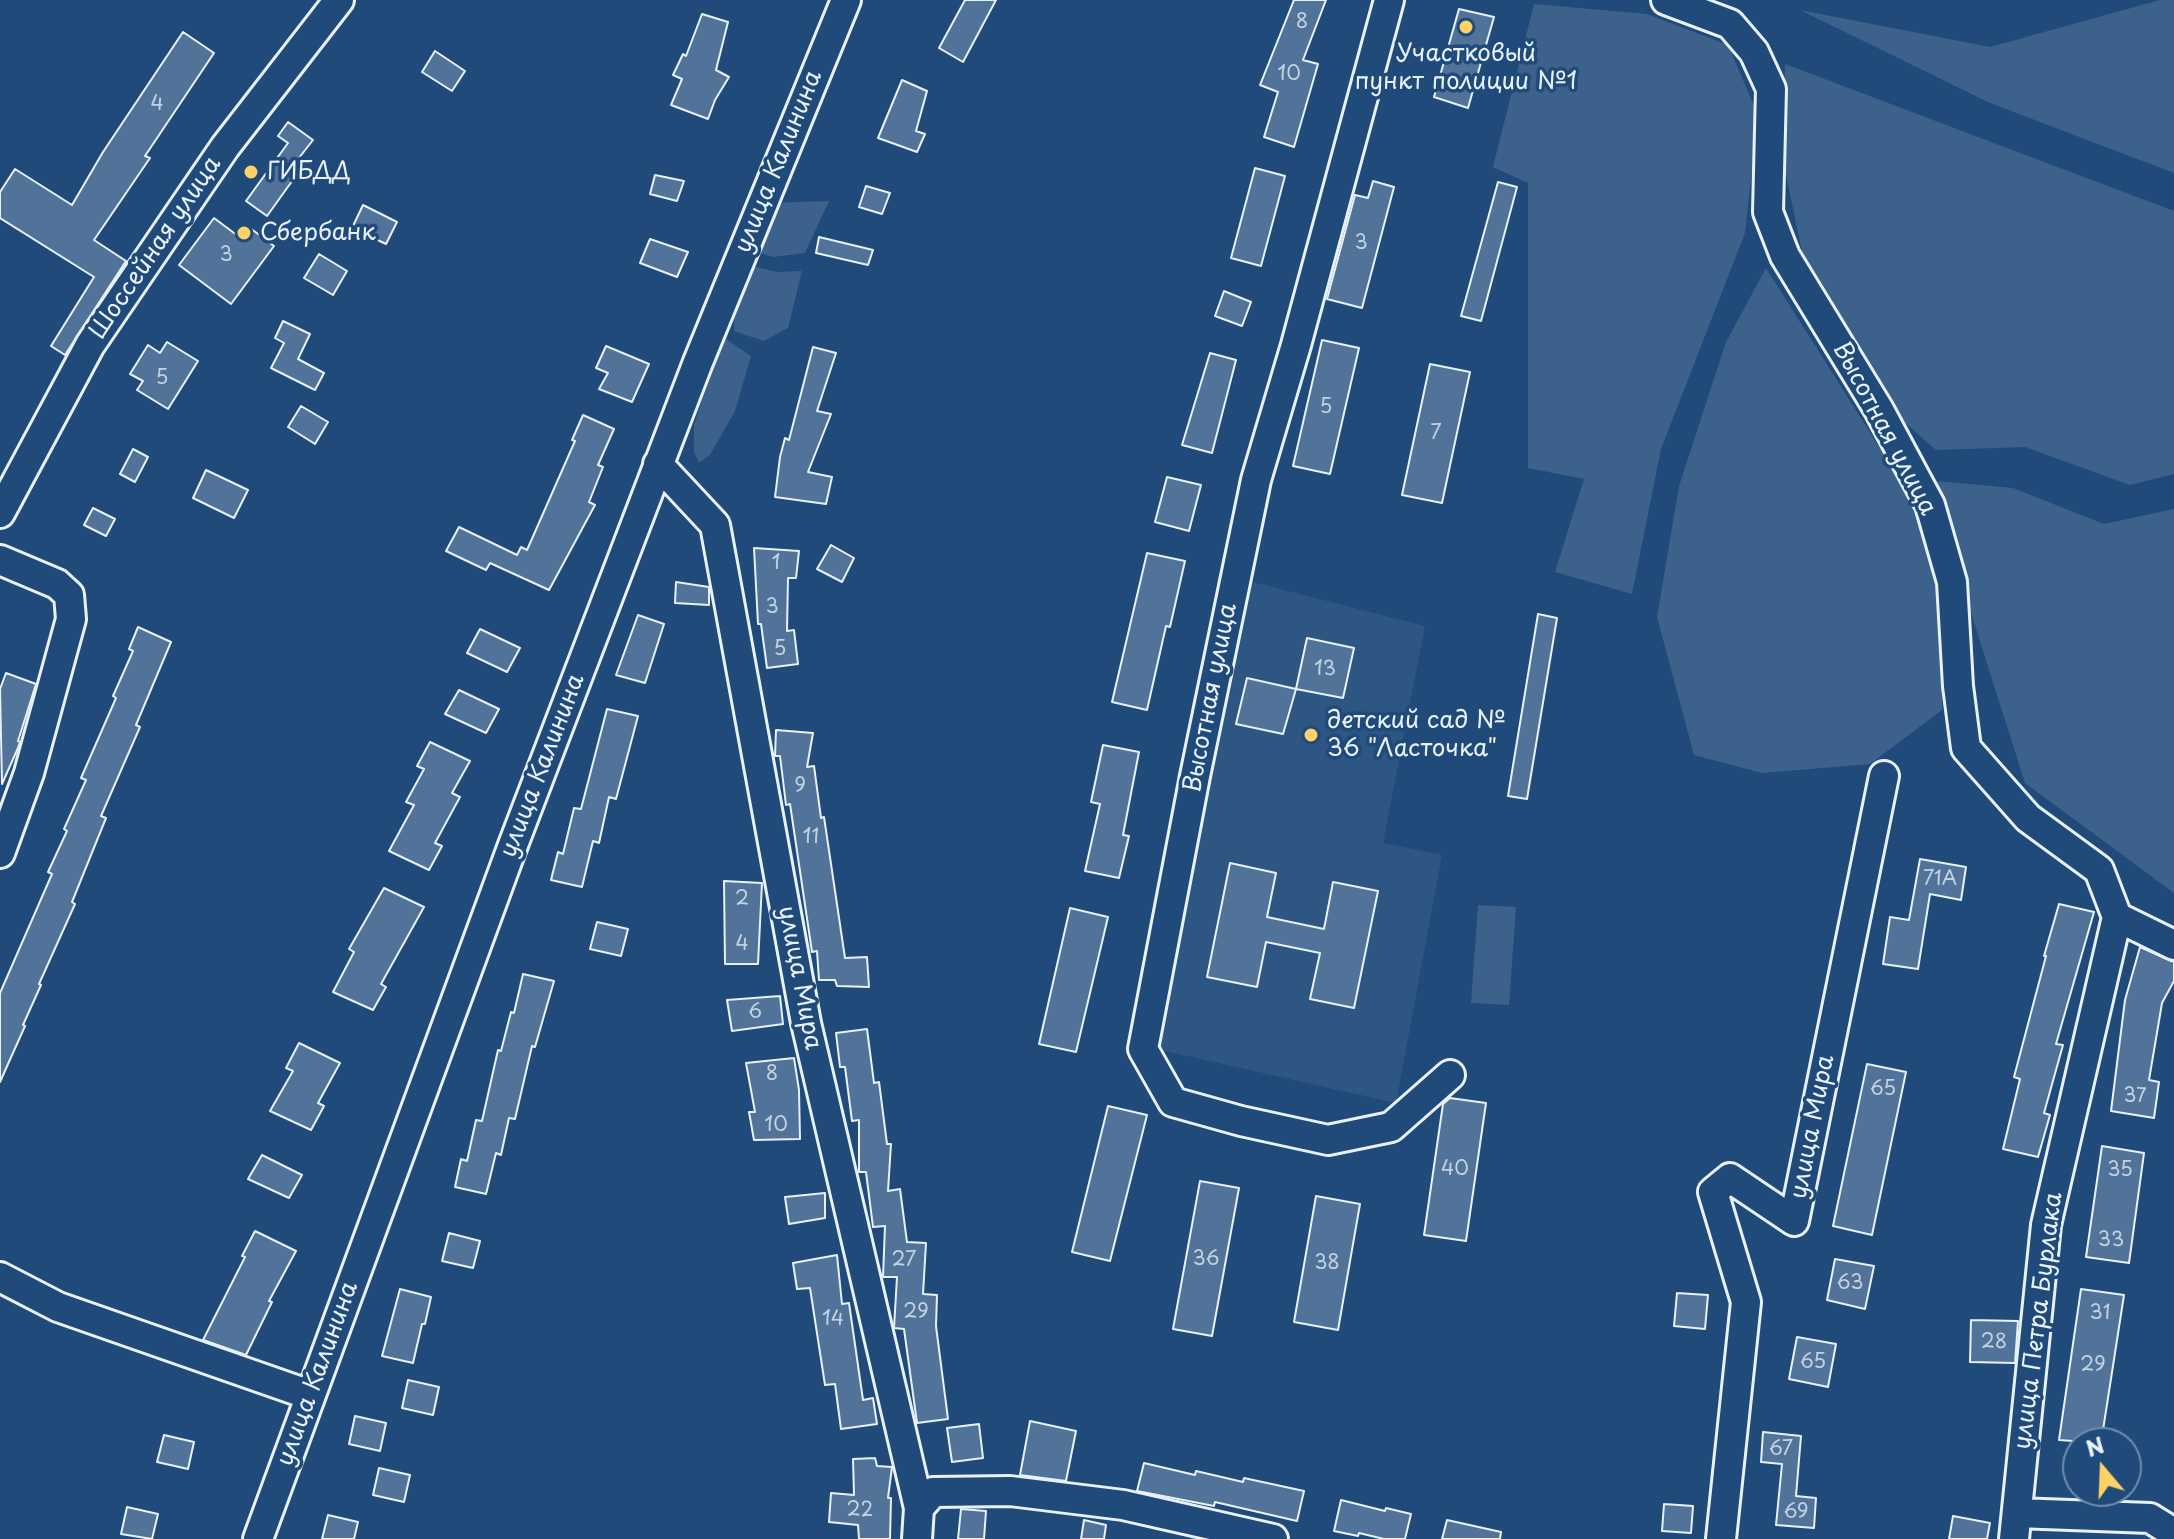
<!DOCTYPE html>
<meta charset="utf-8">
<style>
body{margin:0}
#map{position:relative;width:2174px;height:1539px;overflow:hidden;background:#1f4a7a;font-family:"Playpen Sans",sans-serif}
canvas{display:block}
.north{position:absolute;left:2062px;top:1427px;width:80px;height:80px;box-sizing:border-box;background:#1f4a7a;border:2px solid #6f8dac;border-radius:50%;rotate:341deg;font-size:22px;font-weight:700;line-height:32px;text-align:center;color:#e8f1f8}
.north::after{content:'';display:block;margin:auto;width:28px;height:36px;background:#ffd166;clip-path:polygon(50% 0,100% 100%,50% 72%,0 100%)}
</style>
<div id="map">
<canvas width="2174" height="1539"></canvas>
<div class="north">N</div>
</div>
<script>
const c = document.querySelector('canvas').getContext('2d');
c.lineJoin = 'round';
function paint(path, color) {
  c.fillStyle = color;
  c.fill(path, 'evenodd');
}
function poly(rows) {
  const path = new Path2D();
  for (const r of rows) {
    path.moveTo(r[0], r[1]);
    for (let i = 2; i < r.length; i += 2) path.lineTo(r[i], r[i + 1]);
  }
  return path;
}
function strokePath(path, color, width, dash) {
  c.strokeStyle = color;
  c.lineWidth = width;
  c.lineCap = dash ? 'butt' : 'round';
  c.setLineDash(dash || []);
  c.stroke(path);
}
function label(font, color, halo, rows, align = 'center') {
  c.font = font + ' "Playpen Sans",sans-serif';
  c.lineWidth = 7;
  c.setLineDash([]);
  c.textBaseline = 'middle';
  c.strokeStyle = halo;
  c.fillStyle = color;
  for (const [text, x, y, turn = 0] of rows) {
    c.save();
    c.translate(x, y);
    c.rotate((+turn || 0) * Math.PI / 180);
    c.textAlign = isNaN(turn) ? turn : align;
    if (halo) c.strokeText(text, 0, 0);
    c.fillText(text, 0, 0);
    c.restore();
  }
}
const built = poly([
 [1249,581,1425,626,1383,843,1442,855,1396,1103,1156,1049]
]);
const green = poly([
 [2160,0,2174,0,2174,173,1990,103,1800,10,1990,47],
 [1534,4,1647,14,1728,45,1758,115,1745,233,1661,449,1632,594,1555,572,1584,479,1528,468,1528,183,1493,167],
 [1785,64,2174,211,2174,474,2130,485,2025,447,1936,450,1903,421,1806,271,1782,156],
 [829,201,805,253,773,257,755,251,770,203],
 [749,265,777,272,802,271,788,328,764,341,734,331,735,294],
 [1766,268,1905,488,1942,585,1942,710,1870,764,1762,773,1694,755,1657,617,1679,486,1726,342],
 [723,337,751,356,735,411,710,455,699,463,694,452,694,425],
 [1936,481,2013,488,2104,524,2174,509,2174,893,2025,783,1971,613],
 [1478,905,1516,907,1509,1005,1471,1003]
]);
const building = poly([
 [965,0,996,0,963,62,939,48,965,0],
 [1294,0,1326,0,1303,60,1318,64,1294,147,1264,137,1278,92,1260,85,1294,0],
 [1459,9,1494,17,1468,108,1434,97,1459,9],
 [702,14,728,22,716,70,729,77,715,100,708,119,671,105,682,79,673,75,683,54,686,56,702,14],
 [183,32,214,53,145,156,150,158,94,240,126,261,65,355,51,346,94,277,0,218,0,192,15,169,72,205,103,152,183,32],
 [435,51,465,71,452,91,422,72,435,51],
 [902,80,927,91,916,131,925,134,917,152,878,138,902,80],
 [288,122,313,140,288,172,295,177,267,216,246,201,288,143,278,136,288,122],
 [1255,168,1285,176,1261,266,1231,258,1255,168],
 [655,175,684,181,677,201,650,194,655,175],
 [1373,181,1394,187,1362,308,1327,299,1355,195,1368,198,1373,181],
 [1498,182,1517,187,1481,321,1461,316,1498,182],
 [866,186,890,193,882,214,859,207,866,186],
 [363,205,397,222,386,244,352,228,363,205],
 [214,218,242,239,250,228,274,246,231,304,179,265,214,218],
 [819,237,873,250,868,265,816,253,819,237],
 [650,239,688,252,677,277,640,263,650,239],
 [319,254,347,271,333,295,304,278,319,254],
 [1224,291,1251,302,1242,326,1215,316,1224,291],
 [283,321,310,334,298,359,324,373,315,390,271,368,284,343,275,338,283,321],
 [1322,340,1359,348,1330,474,1293,466,1322,340],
 [167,342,198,361,168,409,137,390,143,381,130,374,148,345,160,353,167,342],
 [606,346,649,364,632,402,599,389,608,373,596,368,606,346],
 [813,347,836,353,817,411,831,414,808,472,832,477,826,504,775,497,780,457,785,438,789,440,813,347],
 [1210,353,1236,360,1212,453,1182,445,1210,353],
 [1430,364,1470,372,1442,503,1402,495,1430,364],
 [301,406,328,422,315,444,288,427,301,406],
 [583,415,614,429,598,465,603,467,589,502,595,505,549,590,490,563,486,570,446,551,459,527,517,555,521,547,527,550,575,441,572,440,583,415],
 [133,449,148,457,135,482,120,474,133,449],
 [206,470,248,490,234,518,193,498,206,470],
 [1167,477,1201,485,1189,531,1155,522,1167,477],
 [93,508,115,519,106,536,84,525,93,508],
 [831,545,854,558,842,582,817,569,831,545],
 [754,548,799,551,796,578,788,578,787,631,794,630,798,664,767,668,761,624,758,624,754,548],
 [1147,553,1185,561,1170,627,1166,626,1147,710,1112,702,1147,553],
 [676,582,709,587,709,605,675,603,676,582],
 [1538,614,1557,618,1527,799,1508,796,1538,614],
 [638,615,664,624,645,683,616,675,638,615],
 [138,627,171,642,136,725,140,727,101,816,106,818,72,902,75,904,39,984,41,985,23,1025,25,1026,0,1082,0,993,52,874,48,872,67,831,64,829,86,780,81,778,116,698,113,696,133,651,129,649,138,627],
 [480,629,520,648,507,672,467,653,480,629],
 [1307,638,1354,648,1343,698,1296,689,1307,638],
 [6,673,36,684,18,741,20,742,18,748,2,784,0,689,6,673],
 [1247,678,1296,689,1283,734,1236,724,1247,678],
 [459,690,499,709,486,733,445,714,459,690],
 [607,709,638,716,616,799,609,797,599,843,593,841,582,887,551,880,558,852,563,854,574,808,581,809,607,709],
 [776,730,813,733,807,767,814,766,821,818,824,817,845,958,867,957,869,987,837,986,835,980,819,980,817,951,812,952,790,804,786,805,780,756,775,756,776,730],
 [430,742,470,761,452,793,460,797,435,843,442,846,429,870,389,851,414,805,406,802,424,769,417,766,430,742],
 [1103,745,1139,752,1123,835,1129,836,1119,878,1085,871,1100,804,1091,802,1103,745],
 [1920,859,1966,867,1961,900,1930,894,1918,969,1883,964,1890,917,1909,920,1920,859],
 [1230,863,1276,873,1267,917,1324,929,1333,882,1378,891,1354,1008,1310,999,1320,953,1266,942,1257,987,1207,977,1230,863],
 [724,881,762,883,758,964,725,964,724,881],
 [384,888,424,907,381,984,386,987,373,1010,333,992,354,952,349,949,384,888],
 [2059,904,2094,912,2056,1044,2063,1045,2044,1113,2050,1115,2038,1157,2003,1149,2020,1079,2014,1077,2046,956,2044,956,2059,904],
 [1070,908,1108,917,1076,1052,1039,1044,1070,908],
 [597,922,628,929,621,956,590,949,597,922],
 [2140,947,2174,962,2174,981,2162,1003,2149,1080,2159,1082,2154,1118,2111,1111,2125,1000,2140,947],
 [523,974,554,981,535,1047,532,1046,515,1119,509,1118,501,1155,496,1153,486,1194,455,1187,461,1159,467,1161,476,1120,482,1121,498,1050,501,1051,511,1012,514,1013,523,974],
 [780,996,783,1024,732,1031,727,1000,780,996],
 [867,1029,874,1083,879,1082,887,1144,891,1144,888,1191,900,1189,907,1242,926,1243,923,1294,937,1295,936,1326,948,1419,917,1423,904,1329,894,1328,897,1277,883,1277,885,1226,873,1227,866,1172,859,1172,859,1120,852,1121,845,1067,840,1067,836,1033,867,1029],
 [299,1043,340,1063,318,1103,324,1106,311,1130,270,1111,293,1071,286,1068,299,1043],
 [794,1058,799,1090,800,1139,754,1140,749,1112,755,1112,746,1063,794,1058],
 [1867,1064,1906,1072,1872,1235,1833,1226,1867,1064],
 [1450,1098,1486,1103,1466,1241,1424,1235,1443,1104,1450,1098],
 [1108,1106,1147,1115,1110,1261,1072,1252,1108,1106],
 [2102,1146,2144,1153,2129,1263,2086,1257,2102,1146],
 [262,1155,302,1175,289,1198,248,1179,262,1155],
 [1200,1181,1239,1188,1212,1336,1173,1329,1200,1181],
 [825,1193,825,1218,789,1224,785,1197,825,1193],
 [1316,1196,1360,1204,1338,1330,1294,1322,1316,1196],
 [255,1231,296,1251,269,1301,272,1302,246,1355,203,1340,245,1257,242,1256,255,1231],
 [449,1233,480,1241,473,1268,442,1261,449,1233],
 [837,1255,842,1304,849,1303,863,1400,873,1398,877,1424,841,1429,835,1384,825,1385,810,1288,797,1289,793,1263,837,1255],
 [1835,1259,1874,1266,1865,1309,1827,1300,1835,1259],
 [400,1289,431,1297,425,1324,422,1324,413,1363,382,1356,400,1289],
 [2081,1289,2124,1295,2101,1443,2059,1440,2081,1289],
 [1677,1293,1708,1295,1705,1329,1674,1326,1677,1293],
 [1971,1320,2018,1321,2015,1363,1970,1362,1971,1320],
 [1797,1337,1836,1344,1828,1387,1789,1379,1797,1337],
 [408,1380,439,1387,433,1415,402,1408,408,1380],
 [355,1416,386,1423,380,1451,349,1444,355,1416],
 [1030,1421,1076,1431,1066,1481,1020,1475,1030,1421],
 [979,1424,983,1458,952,1462,947,1428,979,1424],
 [1763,1432,1801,1436,1796,1496,1816,1498,1814,1528,1776,1525,1782,1464,1761,1462,1763,1432],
 [164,1435,194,1442,188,1469,157,1462,164,1435],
 [875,1458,877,1466,892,1467,888,1498,891,1498,890,1539,859,1539,858,1525,829,1522,831,1493,854,1495,853,1459,875,1458],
 [1144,1463,1195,1475,1196,1471,1243,1482,1244,1478,1304,1491,1297,1521,1215,1502,1214,1506,1137,1491,1144,1463],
 [379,1468,410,1475,404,1502,373,1495,379,1468],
 [1341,1500,1385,1511,1386,1508,1411,1514,1405,1539,1384,1539,1359,1533,1358,1536,1334,1531,1341,1500],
 [1664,1504,1693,1506,1691,1533,1662,1531,1664,1504],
 [127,1507,158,1514,152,1539,121,1534,127,1507],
 [961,1509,986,1511,984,1539,958,1539,961,1509],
 [328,1515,358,1522,354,1539,322,1539,328,1515],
 [1953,1516,1990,1523,1987,1539,1949,1539,1953,1516],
 [1084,1520,1106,1525,1104,1539,1081,1539,1084,1520],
 [1447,1520,1501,1532,1500,1539,1442,1539,1447,1520]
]);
const minor = poly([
 [1389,0,1296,345,1256,480,1195,776,1143,1049,1173,1102,1241,1121,1328,1140,1391,1127,1450,1075],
 [1666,0,1730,24,1754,52,1771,89,1768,212,1785,256,1879,410,1930,505,1952,582,1958,686,1966,748,2028,818,2099,870,2117,917,2174,945],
 [658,464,715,525,806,1023,919,1508,917,1539],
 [0,513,90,345,225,147,339,0],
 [0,560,57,584,69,595,71,619,29,773,0,853],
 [0,1277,58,1307,310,1395],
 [919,1508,933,1492,1010,1491,1123,1505,1273,1539],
 [2017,1513,2150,1518,2174,1533],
 [258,1539,513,845,698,362,846,0],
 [1721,1539,1746,1302,1713,1192,1730,1178,1794,1221,1884,776],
 [2014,1539,2046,1225,2117,917]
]);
const markers = [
 [1466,27,8,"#ffd166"],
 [251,172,8,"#ffd166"],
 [244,233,8,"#ffd166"],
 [1311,735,8,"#ffd166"]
];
const numberNames = [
 ["8",1302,22],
 ["10",1289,74],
 ["4",157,104],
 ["3",1361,243],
 ["3",226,255],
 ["5",162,378],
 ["5",1326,407],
 ["7",1436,433],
 ["1",776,563],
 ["3",772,607],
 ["5",780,649],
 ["13",1325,669],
 ["9",800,786],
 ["11",811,837],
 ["71А",1940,879],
 ["2",742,899],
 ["4",742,944],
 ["6",755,1012],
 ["8",772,1074],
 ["65",1883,1089],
 ["37",2135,1096],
 ["10",776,1125],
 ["40",1455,1169],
 ["35",2120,1170],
 ["33",2111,1240],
 ["36",1206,1259],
 ["27",904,1260],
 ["38",1327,1263],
 ["63",1850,1283],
 ["29",916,1312],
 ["31",2100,1313],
 ["14",833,1319],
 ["28",1994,1342],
 ["65",1813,1362],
 ["29",2093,1365],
 ["67",1781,1449],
 ["22",860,1510],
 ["69",1796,1512]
];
const poiNames = [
 ["Участковый",1466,54,"center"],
 ["пункт полиции №1",1466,82,"center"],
 ["ГИБДД",267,172],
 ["Сбербанк",260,233],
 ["детский сад №",1327,721],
 ["36 \"Ласточка\"",1327,749]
];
const streetNames = [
 ["улица Калинина",779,162,-68],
 ["Шоссейная улица",156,248,-56],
 ["Высотная улица",1884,429,62],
 ["Высотная улица",1211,698,-79],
 ["улица Калинина",543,766,-69],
 ["улица Мира",799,978,79],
 ["улица Мира",1813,1127,-79],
 ["улица Петра Бурлака",2039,1321,-83],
 ["улица Калинина",318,1374,-70]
];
paint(built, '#2e5683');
paint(green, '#3c628c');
paint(building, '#517399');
strokePath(building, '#e8f1f8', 2);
strokePath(minor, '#e8f1f8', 34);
strokePath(minor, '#1f4a7a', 28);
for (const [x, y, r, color] of markers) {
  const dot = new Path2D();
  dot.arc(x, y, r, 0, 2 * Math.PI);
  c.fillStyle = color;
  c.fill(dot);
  strokePath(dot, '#1f4a7a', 3);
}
label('20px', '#c2d2e0', null, numberNames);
label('24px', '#e8f1f8', '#1f4a7a', poiNames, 'left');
label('24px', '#e8f1f8', '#1f4a7a', streetNames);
</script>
